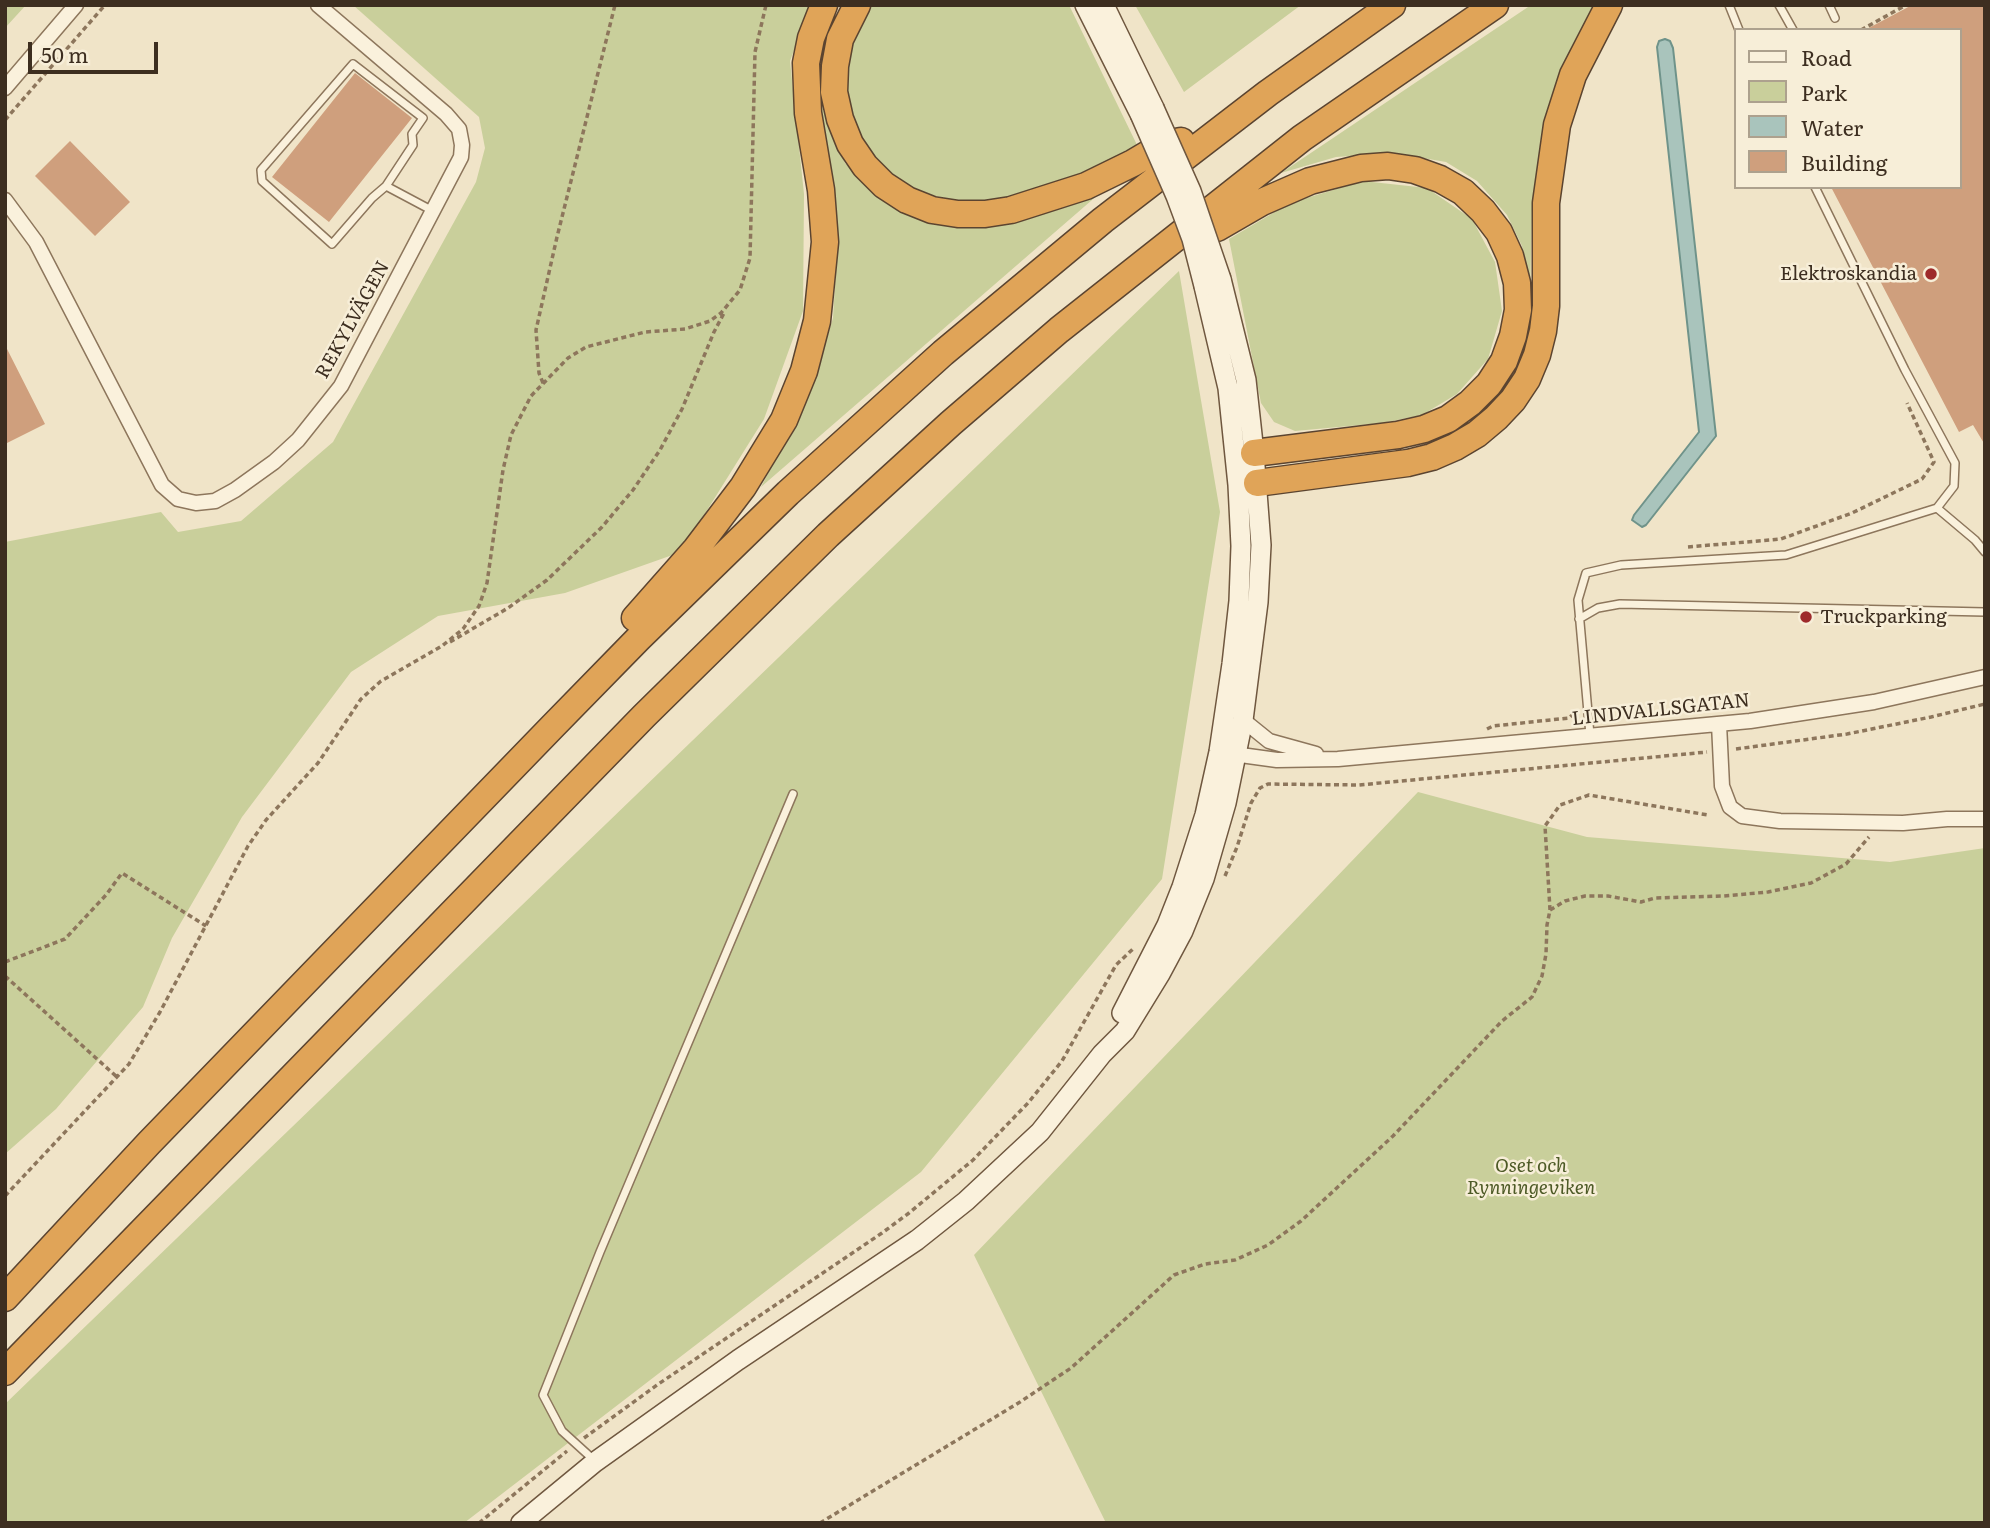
<!DOCTYPE html>
<meta charset="utf-8">
<style>
body{margin:0}
#map{position:relative;width:1990px;height:1528px;overflow:hidden;background:#f0e4c8;font-family:Literata,serif}
canvas{display:block}
.frame{position:absolute;inset:0;border:7px solid #3d2e20;pointer-events:none}
.legend{position:absolute;left:1734px;top:28px;width:228px;height:161px;box-sizing:border-box;background:#f7eed8;border:2px solid #ada18e;margin:0;padding:9px 12px;list-style:none;font-size:21px;color:#3d2e20}
.legend li{display:flex;align-items:center;gap:14px;height:35px}
.legend b{width:35px;border:2px solid #ada18e}
.scale{position:absolute;left:28px;top:42px;width:130px;height:32px;box-sizing:border-box;border:4px solid #3d2e20;border-top:0;padding-left:9px;font-size:21px;line-height:24px;white-space:nowrap;color:#3d2e20;-webkit-text-stroke:5px #f7eed8;paint-order:stroke}
</style>
<div id="map">
<canvas width="1990" height="1528"></canvas>
<div class="frame"></div>
<ul class="legend">
<li><b style="height:9px;background:#faf1dc"></b>Road</li>
<li><b style="height:19px;background:#c9cf9b"></b>Park</li>
<li><b style="height:19px;background:#a9c4bc"></b>Water</li>
<li><b style="height:19px;background:#cf9f7d"></b>Building</li>
</ul>
<div class="scale">50 m</div>
</div>
<script>
const c = document.querySelector('canvas').getContext('2d');
c.lineJoin = 'round';
function paint(path, color) {
  c.fillStyle = color;
  c.fill(path, 'evenodd');
}
function poly(rows) {
  const path = new Path2D();
  for (const r of rows) {
    path.moveTo(r[0], r[1]);
    for (let i = 2; i < r.length; i += 2) path.lineTo(r[i], r[i + 1]);
  }
  return path;
}
function strokePath(path, color, width, dash) {
  c.strokeStyle = color;
  c.lineWidth = width;
  c.lineCap = dash ? 'butt' : 'round';
  c.setLineDash(dash || []);
  c.stroke(path);
}
function label(font, color, halo, rows, align = 'center') {
  c.font = font + ' Literata,serif';
  c.lineWidth = 5;
  c.setLineDash([]);
  c.textBaseline = 'middle';
  c.strokeStyle = halo;
  c.fillStyle = color;
  for (const [text, x, y, turn = 0] of rows) {
    c.save();
    c.translate(x, y);
    c.rotate((+turn || 0) * Math.PI / 180);
    c.textAlign = isNaN(turn) ? turn : align;
    if (halo) c.strokeText(text, 0, 0);
    c.fillText(text, 0, 0);
    c.restore();
  }
}
const green = poly([
 [5,5,26,5,5,28],
 [353,5,811,5,790,61,804,194,803,311,764,419,681,552,565,593,438,616,351,672,242,817,172,938,143,1007,56,1109,5,1154,5,542,161,512,178,532,241,521,333,442,476,182,485,148,479,117],
 [872,5,1069,5,1138,147,1080,174,1023,195,967,203,918,192,878,163,852,123,845,79,854,34],
 [1135,5,1301,5,1184,92],
 [1531,5,1595,5,1558,80,1540,147,1532,210,1530,297,1522,246,1507,215,1477,181,1446,162,1394,153,1336,157,1281,173],
 [820,102,845,163,886,203,939,223,994,224,1045,213,1107,187,761,487,810,392,833,318,837,251,832,185],
 [1363,181,1427,188,1472,219,1495,262,1502,311,1488,359,1457,394,1422,415,1382,423,1295,431,1274,422,1261,403,1229,239,1290,203],
 [1179,271,1220,512,1162,879,921,1172,464,1523,5,1523,5,1404],
 [1418,792,1587,837,1890,862,1985,848,1985,1523,1106,1523,974,1255]
]);
const water = poly([
 [1665,39,1670,41,1673,48,1716,436,1646,525,1642,527,1632,520,1634,515,1699,432,1657,47,1659,41,1665,39]
]);
const building = poly([
 [1912,5,1985,5,1985,445,1973,425,1959,432,1831,187,1960,187,1960,30,1865,30],
 [355,73,412,118,329,222,272,177],
 [70,141,130,202,95,236,35,176],
 [5,345,45,424,5,444]
]);
const path = poly([
 [1861,30,1906,5],
 [5,120,105,5],
 [543,383,539,373,536,330,557,237,615,5],
 [1688,547,1781,539,1852,513,1922,479,1934,462,1907,403],
 [450,642,508,608,547,580,602,527,633,490,660,450,682,409,714,332,724,313],
 [1487,729,1493,726,1569,718,1576,711],
 [1736,749,1847,734,1931,717,1985,704],
 [1225,876,1237,847,1251,803,1260,788,1268,784,1359,785,1707,752],
 [1550,910,1565,901,1585,896,1608,896,1641,902,1655,898,1723,896,1768,892,1811,883,1846,864,1869,837],
 [5,962,65,939,106,895,122,873,206,926],
 [5,976,117,1077],
 [5,1196,129,1064,160,1012,248,846,266,820,318,763,361,699,381,681,442,646,463,629,479,606,487,583,503,470,511,435,531,396,568,358,586,347,645,332,685,329,710,321,721,313,740,290,750,258,755,52,766,5],
 [584,1438,657,1385,882,1233,909,1213,973,1160,1028,1103,1062,1061,1116,965,1135,947],
 [479,1523,567,1451],
 [820,1523,1020,1402,1071,1368,1174,1275,1205,1264,1235,1260,1268,1245,1301,1221,1393,1136,1502,1021,1532,997,1542,976,1546,954,1547,925,1550,910,1545,826,1560,805,1589,795,1708,815]
]);
const lane = poly([
 [1729,5,1739,30],
 [1779,5,1793,30],
 [1829,5,1835,18],
 [386,186,372,198,332,244,262,181,261,170,353,64,423,118,412,134,413,145,386,186,433,211],
 [1937,508,1975,540,1985,552],
 [1579,619,1598,608,1620,604,1985,612],
 [1590,735,1578,600,1586,573,1621,565,1786,555,1937,508,1954,486,1955,463,1905,370,1815,187],
 [595,1461,562,1431,543,1395,600,1252,793,794]
]);
const street = poly([
 [5,88,76,5],
 [5,200,36,242,162,485,178,499,196,503,215,501,235,490,274,462,298,440,341,386,461,157,462,145,459,129,446,114,318,5],
 [1243,720,1269,741,1316,754],
 [1719,724,1722,786,1730,807,1742,816,1780,821,1903,823,1947,819,1985,819],
 [1226,753,1277,760,1338,759,1750,721,1874,702,1985,677]
]);
const secondary = poly([
 [1085,5,1140,114],
 [1104,5,1154,108],
 [1122,1013,1167,925,1182,887,1205,815,1219,752,1232,664,1239,601,1241,546,1238,485,1228,388,1204,286],
 [521,1523,595,1462,738,1360,917,1240,966,1201,1040,1132,1102,1054,1125,1031,1160,974,1183,931,1204,879,1226,803,1243,720,1258,602,1261,545,1254,453,1246,380,1221,279]
]);
const highway = poly([
 [857,5,840,39,835,66,834,92,840,119,850,144,865,166,884,185,907,200,932,210,958,214,985,214,1011,210,1086,186,1133,163,1165,144,1181,141],
 [1195,229,1217,228,1262,202,1310,181,1361,168,1388,166,1415,170,1440,179,1463,192,1483,211,1499,232,1510,256,1517,283,1518,310,1513,336,1504,361,1489,384,1470,403,1448,419,1424,429,1398,435,1254,453],
 [1257,483,1408,463,1432,457,1455,447,1477,434,1496,418,1513,400,1527,379,1537,355,1543,331,1546,306,1546,203,1557,125,1573,75,1609,5],
 [635,618,696,549,743,487,784,420,804,371,817,321,825,242,821,190,808,113,806,63,811,38,824,5],
 [5,1298,149,1143,552,727,639,638,788,493,943,353,1103,220,1268,93,1392,5],
 [5,1372,644,716,828,535,951,423,1059,330,1302,138,1495,5]
]);
const secondaryBridge = poly([
 [1154,108,1191,191,1221,279],
 [1140,114,1176,196,1192,239,1204,286]
]);
const markers = [
 [1931,274,7,"#9e2a2b"],
 [1806,617,7,"#9e2a2b"]
];
const poiNames = [
 ["Elektroskandia",1917,274],
 ["Truckparking",1820,617,"left"]
];
const streetNames = [
 ["REKYLVÄGEN",353,320,-61],
 ["LINDVALLSGATAN",1661,710,-6]
];
const parkNames = [
 ["Oset och",1531,1166],
 ["Rynningeviken",1531,1188]
];
paint(green, '#c9cf9b');
paint(water, '#a9c4bc');
strokePath(water, '#6f938a', 2);
paint(building, '#cf9f7d');
strokePath(lane, '#8d765c', 10);
strokePath(street, '#8d765c', 17);
strokePath(secondary, '#6f573f', 22);
strokePath(highway, '#5b4430', 29);
strokePath(path, '#8d765c', 3.5, [5, 3.5]);
strokePath(lane, '#faf1dc', 7);
strokePath(street, '#faf1dc', 14);
strokePath(secondary, '#faf1dc', 19);
strokePath(highway, '#e0a458', 26);
strokePath(secondaryBridge, '#6f573f', 22, []);
strokePath(secondaryBridge, '#faf1dc', 19);
for (const [x, y, r, color] of markers) {
  const dot = new Path2D();
  dot.arc(x, y, r, 0, 2 * Math.PI);
  c.fillStyle = color;
  c.fill(dot);
  strokePath(dot, '#f7eed8', 2.5);
}
label('19px', '#3d2e20', '#f7eed8', poiNames, 'right');
label('19px', '#3d2e20', '#f7eed8', streetNames);
label('italic 19px', '#4d5a26', '#f7eed8', parkNames);
</script>
